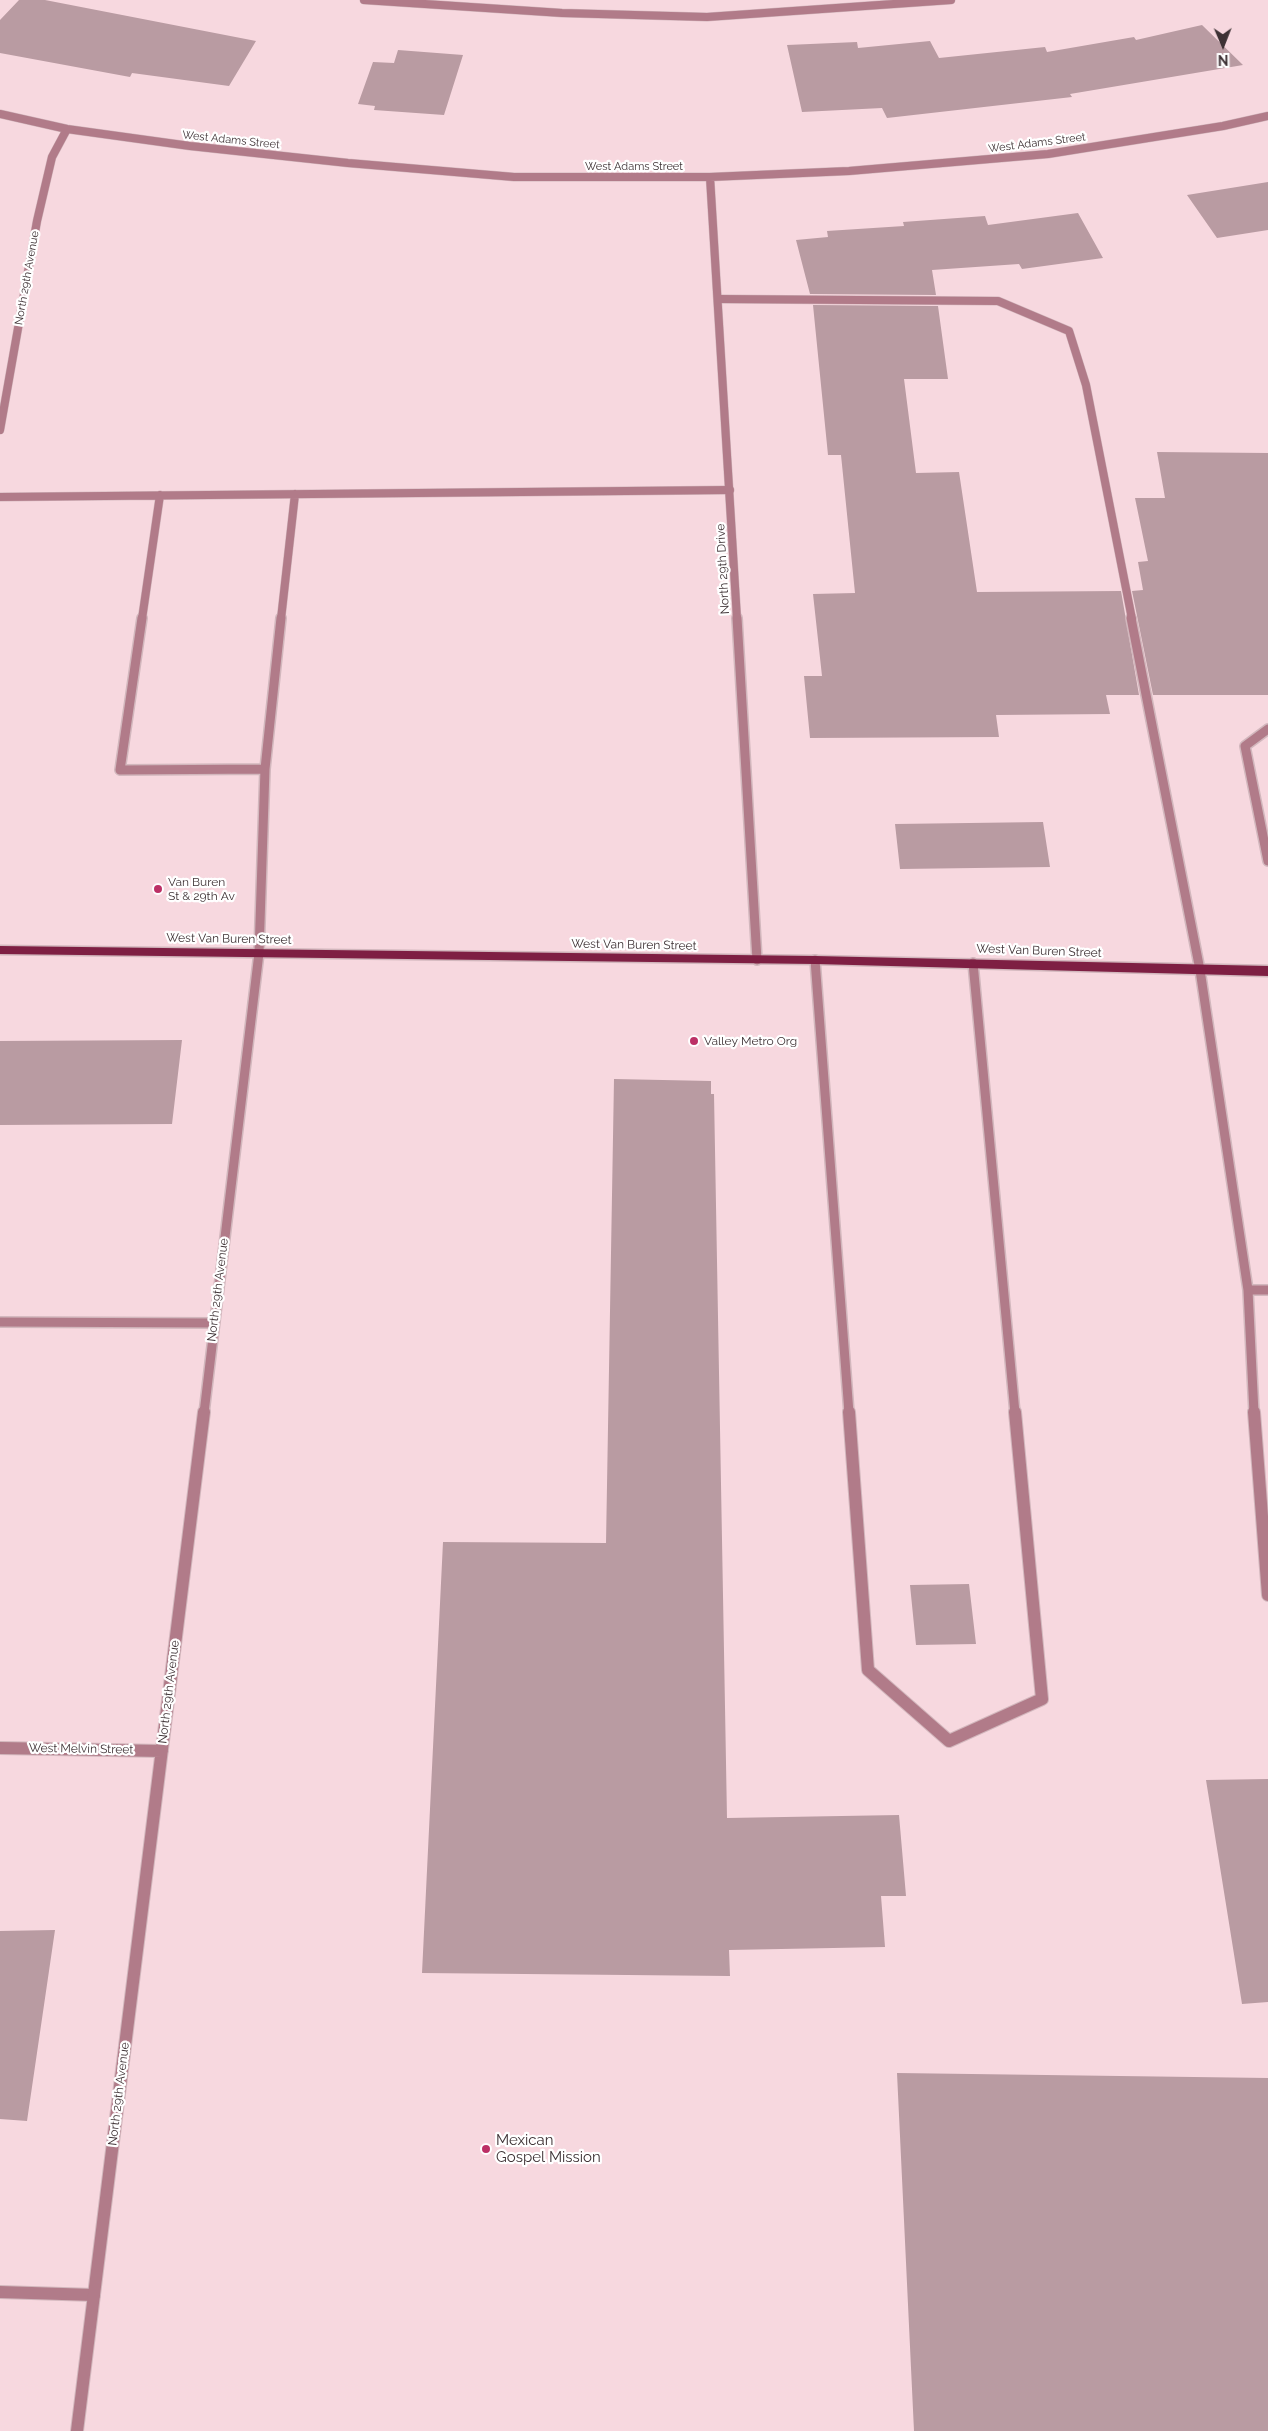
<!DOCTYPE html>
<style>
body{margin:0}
#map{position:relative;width:1268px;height:2431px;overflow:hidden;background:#f7d8df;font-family:Raleway,sans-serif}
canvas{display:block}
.north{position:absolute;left:1198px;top:20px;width:50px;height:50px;-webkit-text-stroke:4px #fff;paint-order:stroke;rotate:179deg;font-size:14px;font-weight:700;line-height:20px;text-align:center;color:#3e3235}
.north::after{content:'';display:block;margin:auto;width:18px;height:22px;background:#3e3235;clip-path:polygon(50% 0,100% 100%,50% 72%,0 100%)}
</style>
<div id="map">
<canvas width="1268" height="2431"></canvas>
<div class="north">N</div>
</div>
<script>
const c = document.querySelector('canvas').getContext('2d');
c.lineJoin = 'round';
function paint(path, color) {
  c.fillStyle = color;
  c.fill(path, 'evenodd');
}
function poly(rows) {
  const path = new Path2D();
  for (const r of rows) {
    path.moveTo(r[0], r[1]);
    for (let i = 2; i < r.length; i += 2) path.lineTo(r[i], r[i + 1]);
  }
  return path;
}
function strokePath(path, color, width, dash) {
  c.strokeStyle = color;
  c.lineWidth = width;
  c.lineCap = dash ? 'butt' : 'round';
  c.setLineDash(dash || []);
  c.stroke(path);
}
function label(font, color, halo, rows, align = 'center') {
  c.font = font + ' Raleway,sans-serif';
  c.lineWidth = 4.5;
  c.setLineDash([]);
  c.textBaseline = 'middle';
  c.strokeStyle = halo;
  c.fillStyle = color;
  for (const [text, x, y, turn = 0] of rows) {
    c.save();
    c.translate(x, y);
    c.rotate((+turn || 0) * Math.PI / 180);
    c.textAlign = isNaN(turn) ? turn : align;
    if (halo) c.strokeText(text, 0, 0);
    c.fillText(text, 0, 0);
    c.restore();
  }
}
const building = poly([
 [19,0,45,0,256,41,229,86,132,73,130,77,0,53,0,20],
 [1202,25,1243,65,1070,94,1072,97,887,118,882,108,802,112,787,45,857,42,858,48,930,41,939,58,1045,47,1047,52,1134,37,1136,40],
 [398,50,463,55,444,115,374,110,375,106,358,104,373,62,394,63],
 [1268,182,1268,230,1217,238,1187,195],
 [1078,213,1103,258,1022,269,1019,264,932,270,936,295,810,294,796,240,828,237,827,231,904,226,903,222,985,216,988,225],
 [813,305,938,306,948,379,904,379,916,473,959,472,977,592,1121,591,1139,695,1106,695,1110,714,996,715,999,737,810,738,804,676,822,676,813,594,855,593,841,455,828,455],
 [1157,452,1268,453,1268,695,1153,695,1132,591,1143,590,1138,562,1148,561,1135,498,1165,498],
 [1043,822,1050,867,900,869,895,824],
 [182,1040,172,1124,0,1125,0,1041],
 [614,1079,711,1081,711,1094,714,1094,727,1818,899,1815,906,1896,881,1896,885,1947,729,1950,730,1976,422,1973,443,1542,606,1543],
 [969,1584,976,1644,916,1645,910,1585],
 [1268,1779,1268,2002,1242,2004,1206,1780],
 [55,1930,27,2121,0,2119,0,1931],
 [897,2073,1268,2078,1268,2431,914,2431]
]);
const serviceFar2 = poly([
 [364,0,562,13,707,17,951,0],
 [719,299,998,301,1069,331,1086,385,1132,619],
 [0,497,730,490],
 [142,619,160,495],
 [281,619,295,494]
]);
const serviceFar1 = poly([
 [142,618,120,770,265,769],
 [1131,618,1200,970,1248,1290,1254,1413],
 [1268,729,1245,746,1268,861],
 [259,953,265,769,281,618],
 [815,960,849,1413],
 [973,963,1015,1413],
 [1248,1290,1268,1290],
 [0,1322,214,1323]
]);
const service = poly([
 [849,1412,868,1670,949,1741,1042,1699,1015,1412],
 [1254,1412,1268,1595],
 [0,2292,94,2295]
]);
const minorFar2 = poly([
 [0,114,67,129,190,146,348,163,514,177,710,177,849,171,1048,154,1223,126,1268,116],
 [710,177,737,619],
 [0,430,37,221,52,157,67,129]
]);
const minorFar1 = poly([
 [737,618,757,960],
 [204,1413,259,953]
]);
const minor = poly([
 [0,1748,162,1751],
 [77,2431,204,1412]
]);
const primary = poly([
 [0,946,815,956,1268,966,1268,976,815,964,0,954,0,946]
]);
const markers = [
 [158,889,5,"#bc3066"],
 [694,1041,5,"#bc3066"],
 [486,2149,5,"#bc3066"]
];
const farStreetnames = [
 ["West Adams Street",231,140,6],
 ["West Adams Street",1037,143,-7],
 ["West Adams Street",634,167],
 ["North 29th Avenue",27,278,-80]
];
const streetNames = [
 ["North 29th Drive",723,569,-93],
 ["West Van Buren Street",229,939,1],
 ["West Van Buren Street",634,945,1],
 ["West Van Buren Street",1039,951,2],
 ["North 29th Avenue",218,1290,-83],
 ["North 29th Avenue",169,1692,-83],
 ["West Melvin Street",81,1749,1],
 ["North 29th Avenue",119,2094,-83]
];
const poiNames = [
 ["Van Buren",168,882],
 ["St & 29th Av",168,896],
 ["Valley Metro Org",704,1041]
];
const nearPoinames = [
 ["Mexican",496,2140],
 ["Gospel Mission",496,2157]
];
paint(building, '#b99ba2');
strokePath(serviceFar2, '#d2b7bd', 9);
strokePath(serviceFar1, '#d2b7bd', 12);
strokePath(service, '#d2b7bd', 14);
strokePath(minorFar2, '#d2b7bd', 9);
strokePath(minorFar1, '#d2b7bd', 12);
strokePath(minor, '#d2b7bd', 14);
strokePath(primary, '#d2b7bd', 3);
strokePath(serviceFar2, '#b17b89', 8);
strokePath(serviceFar1, '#b17b89', 9);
strokePath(service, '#b17b89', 12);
strokePath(minorFar2, '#b17b89', 8);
strokePath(minorFar1, '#b17b89', 9);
strokePath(minor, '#b17b89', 12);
paint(primary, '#7e1f43');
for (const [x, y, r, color] of markers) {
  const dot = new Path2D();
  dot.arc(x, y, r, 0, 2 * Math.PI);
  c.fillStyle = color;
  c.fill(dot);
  strokePath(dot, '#fff', 2);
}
label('11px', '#3e3235', '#fff', farStreetnames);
label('12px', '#3e3235', '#fff', streetNames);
label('12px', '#3e3235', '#fff', poiNames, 'left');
label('15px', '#3e3235', '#fff', nearPoinames, 'left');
</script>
